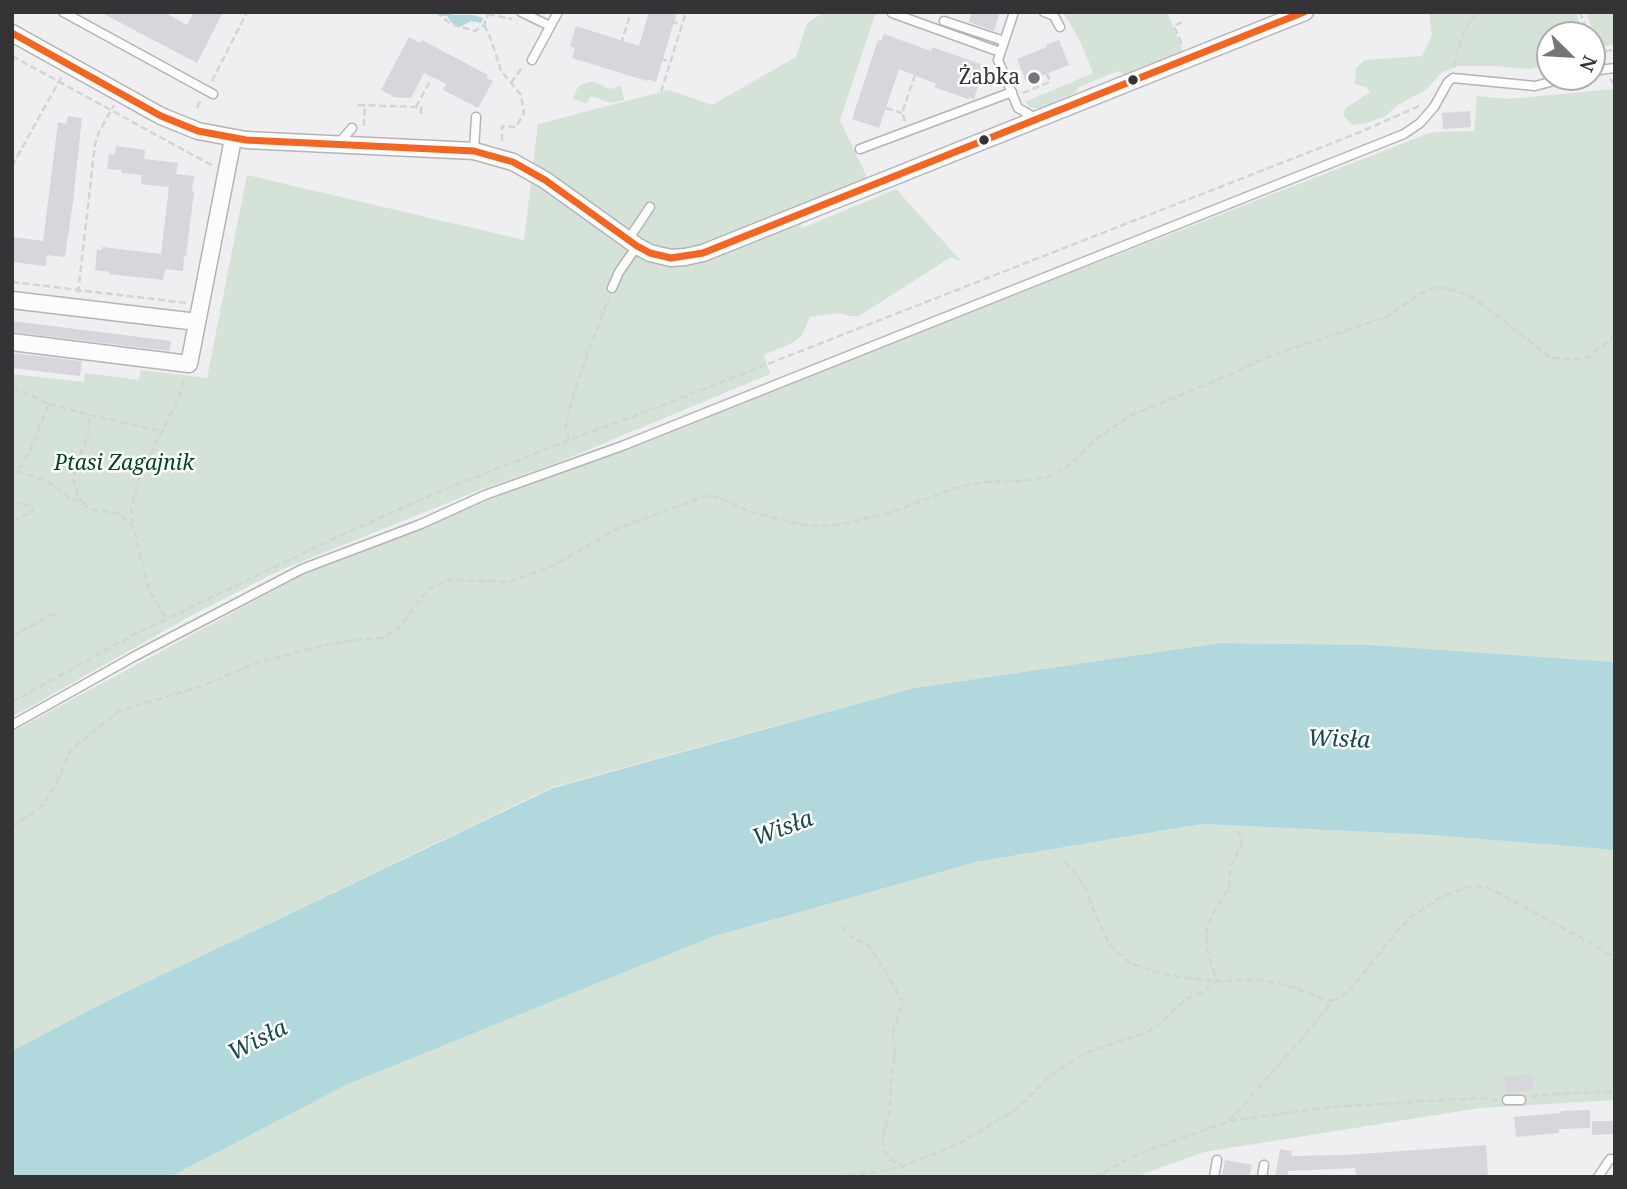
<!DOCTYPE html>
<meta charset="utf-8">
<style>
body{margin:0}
#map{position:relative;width:1627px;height:1189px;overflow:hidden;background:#efeef0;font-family:"Noto Serif",serif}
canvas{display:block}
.frame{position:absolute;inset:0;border:14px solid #343335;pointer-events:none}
.north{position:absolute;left:1536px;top:21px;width:70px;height:70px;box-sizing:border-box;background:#fff;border:2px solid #aeadae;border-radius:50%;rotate:114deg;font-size:19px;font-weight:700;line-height:28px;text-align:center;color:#343335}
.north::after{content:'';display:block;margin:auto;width:24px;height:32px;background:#757476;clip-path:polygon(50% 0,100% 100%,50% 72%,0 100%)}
</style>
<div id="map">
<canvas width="1627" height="1189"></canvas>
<div class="frame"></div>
<div class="north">N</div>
</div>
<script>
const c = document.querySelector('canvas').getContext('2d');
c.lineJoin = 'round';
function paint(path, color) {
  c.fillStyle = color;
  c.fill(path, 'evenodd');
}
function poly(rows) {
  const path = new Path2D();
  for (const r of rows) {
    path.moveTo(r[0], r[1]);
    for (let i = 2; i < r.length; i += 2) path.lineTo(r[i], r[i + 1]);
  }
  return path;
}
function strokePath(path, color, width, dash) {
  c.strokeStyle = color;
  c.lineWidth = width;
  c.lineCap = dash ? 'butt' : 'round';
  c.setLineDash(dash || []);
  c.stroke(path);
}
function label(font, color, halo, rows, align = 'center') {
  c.font = font + ' "Noto Serif",serif';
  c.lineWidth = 5;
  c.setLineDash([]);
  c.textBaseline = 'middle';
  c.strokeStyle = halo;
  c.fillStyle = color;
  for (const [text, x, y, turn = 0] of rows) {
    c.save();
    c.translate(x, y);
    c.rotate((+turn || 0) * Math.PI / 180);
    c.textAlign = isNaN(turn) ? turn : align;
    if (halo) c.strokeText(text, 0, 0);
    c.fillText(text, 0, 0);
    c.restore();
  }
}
const green = poly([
 [825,12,876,12,840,120,867,177,808,204,800,229,896,189,962,262,951,257,859,316,850,316,839,313,810,317,802,335,794,342,764,355,770,374,554,464,482,489,281,570,194,614,12,717,12,374,84,382,85,373,139,380,141,370,207,378,247,175,524,240,538,124,669,90,712,105,796,57,807,23],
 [1063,12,1167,12,1183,51,1125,75,1118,71,1079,87,1075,93,1040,109,1029,107,1025,102,1093,73,1080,41],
 [1429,12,1576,12,1584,35,1550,35,1550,65,1529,69,1495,66,1458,66,1441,73,1427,89,1398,105,1384,117,1366,123,1352,125,1343,115,1346,108,1370,92,1366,87,1355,84,1356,68,1365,60,1422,56,1432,35],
 [1586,12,1615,12,1615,45,1604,46,1597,42],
 [593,81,610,89,621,86,624,100,610,103,591,96,586,103,573,99,578,86],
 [1615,89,1615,662,1371,645,1220,643,914,688,553,787,109,1000,12,1051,12,732,304,574,489,500,1432,132,1474,131,1477,96,1509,99],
 [1202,824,1432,835,1615,850,1615,1100,1480,1108,1204,1152,1135,1177,170,1177,348,1084,712,937,976,862]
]);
const water = poly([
 [438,12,451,12,453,15,473,15,483,18,481,23,471,21,460,27,453,24,447,16,441,16],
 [1220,643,1371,645,1615,662,1615,850,1432,835,1202,824,976,862,712,937,348,1084,170,1177,12,1177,12,1051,109,1000,553,788,914,688]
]);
const building = poly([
 [100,12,164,12,187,25,194,12,223,12,197,63],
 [649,12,677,12,656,82,648,79,647,81,572,58,575,48,570,46,576,26,639,46],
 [972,12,1000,12,994,31,969,22],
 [884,34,931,51,932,47,980,64,980,67,984,68,974,99,969,97,968,99,934,87,936,84,899,69,879,128,852,119,878,40,881,41],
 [409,37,420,43,422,40,488,75,486,78,493,81,478,108,443,90,446,84,424,73,411,98,394,97,381,90],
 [1059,40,1069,65,1026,82,1017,59,1047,47,1046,45],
 [1470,111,1471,127,1443,129,1442,113],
 [68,116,82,118,73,201,65,257,47,255,46,266,12,262,12,237,43,241,58,122,66,124],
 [116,146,145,150,144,159,178,163,176,174,194,176,192,191,194,192,186,256,184,256,183,271,165,269,163,280,109,274,110,272,95,270,97,249,102,250,102,247,161,254,169,187,141,184,142,175,121,173,122,170,107,169,109,154,115,155],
 [12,321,171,341,170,351,12,332],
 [12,353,82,361,80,376,12,368],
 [1532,1074,1534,1090,1506,1092,1505,1076],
 [1590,1110,1590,1128,1559,1129,1559,1133,1516,1137,1514,1117,1561,1113,1561,1111],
 [1592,1121,1614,1121,1614,1134,1592,1135],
 [1486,1145,1488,1177,1356,1177,1355,1168,1288,1171,1287,1177,1275,1177,1280,1149,1292,1151,1291,1156,1346,1155],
 [1225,1160,1252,1165,1249,1177,1222,1177]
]);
const path = poly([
 [436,12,451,24,475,31,484,25,488,14,486,12],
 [1580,12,1589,35],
 [488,14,512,19],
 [671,21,682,25],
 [1182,22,1174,26,1183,47],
 [484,25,492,42,501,71,521,95,524,113,516,127,502,126,502,144],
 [1592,43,1596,60],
 [621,44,631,12],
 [1595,54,1615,49],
 [12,56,213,166],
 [660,58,670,62],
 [1454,67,1456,56,1465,29,1477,12],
 [1610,79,1615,85],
 [212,81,247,12],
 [511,83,523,66],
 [661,92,686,12],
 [1023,93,1050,82,1047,74],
 [358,105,421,107,421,114],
 [416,107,431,79],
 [197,108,201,99],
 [886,108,902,113],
 [905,121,902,113,915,75],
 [364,126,365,105],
 [12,166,62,76],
 [12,282,186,303],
 [78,293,95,144,99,132,114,105],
 [12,389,21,391,49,404,29,453,17,471,12,472],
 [49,404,90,415,161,431],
 [569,440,566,429,566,423,576,386,609,297],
 [17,471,47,481,72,499,86,506,95,510,119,514,133,526,149,589,166,619],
 [12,503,32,505,33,511,12,522],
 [84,504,77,494,73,477,79,458,88,434,90,415],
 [133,524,131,509,139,478,178,399,185,377],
 [12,636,58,612],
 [12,702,135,634,329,541,424,498,569,440,645,412,1358,133,1419,106],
 [12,827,42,806,57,782,71,750,119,711,205,685,253,664,325,645,357,640,382,638,400,627,426,591,448,580,508,582,553,566,616,529,709,495,732,503,748,511,803,525,834,526,892,512,955,488,984,482,1023,481,1048,477,1071,464,1096,439,1129,416,1208,384,1270,356,1386,317,1418,295,1435,287,1454,290,1474,298,1550,357,1572,360,1588,357,1615,336],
 [1065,862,1083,883,1102,930,1111,947,1130,963,1163,974,1189,978,1217,981,1262,980,1290,986,1320,998,1332,1001],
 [842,926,849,936,868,945,886,972,903,1003,893,1031,895,1056,891,1078,890,1109,882,1139,886,1155,897,1164,901,1165],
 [1531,1097,1542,1095,1615,1091],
 [1229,1121,1304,1036,1332,1001,1343,996,1351,989,1399,929,1410,918,1441,897,1465,888,1475,886,1489,888,1589,942,1615,958],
 [828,1177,879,1172,904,1166,964,1141,1018,1108,1049,1077,1068,1063,1091,1051,1147,1032,1161,1023,1178,1006,1189,998,1201,993,1217,981,1207,950,1207,928,1215,910,1229,888,1230,868,1242,844,1238,830],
 [1094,1177,1136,1155,1229,1121,1330,1107,1480,1098,1498,1100]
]);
const service = poly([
 [63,12,213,94],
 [521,12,550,26],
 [1014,12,998,60,1018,108,1037,119],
 [1044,12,1054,16,1060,27],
 [892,13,1000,52],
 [944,21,1004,41],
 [532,60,558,12],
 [1592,71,1615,68],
 [338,144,352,128],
 [860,149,1012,92],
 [474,151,476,117],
 [628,240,650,207],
 [612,288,619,272,637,246],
 [12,725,135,656,302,569,421,524,485,495,622,446,1404,134,1420,123,1434,107,1448,82,1453,78,1535,86,1569,77],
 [1507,1100,1521,1100],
 [1214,1177,1217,1160],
 [1262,1177,1264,1165],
 [1598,1177,1610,1159,1615,1159]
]);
const minor = poly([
 [12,33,161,116,198,131,246,140,474,151,513,162,545,180,637,246,650,253,671,258,685,257,703,253,1305,12],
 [12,300,197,322],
 [12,342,189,364,233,139]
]);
const bus1 = poly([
 [12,33,161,116,198,131,246,140,474,151,513,162,545,180,637,246,650,253,671,258,703,253,1304,12]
]);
const markers = [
 [1034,78,7,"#757476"],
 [1133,80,6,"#343335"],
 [984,140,6,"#343335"]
];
const poiNames = [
 ["Żabka",1020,78]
];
const parkNames = [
 ["Ptasi Zagajnik",124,464]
];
const waterNames = [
 ["Wisła",1339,740,2],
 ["Wisła",783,829,-20],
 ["Wisła",258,1041,-27]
];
paint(green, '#d5e2d8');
paint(water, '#b1d8dc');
paint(building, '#d8d5dd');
strokePath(service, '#b4b3b5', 11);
strokePath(minor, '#b4b3b5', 19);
strokePath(path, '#d4d4d5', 2.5, [7, 3.5]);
strokePath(service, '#fdfcfd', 8);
strokePath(minor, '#fdfcfd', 16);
strokePath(bus1, '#f26522', 7);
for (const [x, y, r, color] of markers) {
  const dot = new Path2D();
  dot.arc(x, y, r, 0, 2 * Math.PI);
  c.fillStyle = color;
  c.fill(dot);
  strokePath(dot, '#fff', 2.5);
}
label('21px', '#343335', '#fff', poiNames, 'right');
label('italic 21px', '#01441f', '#fff', parkNames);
label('italic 23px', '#184a4e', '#fff', waterNames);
</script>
